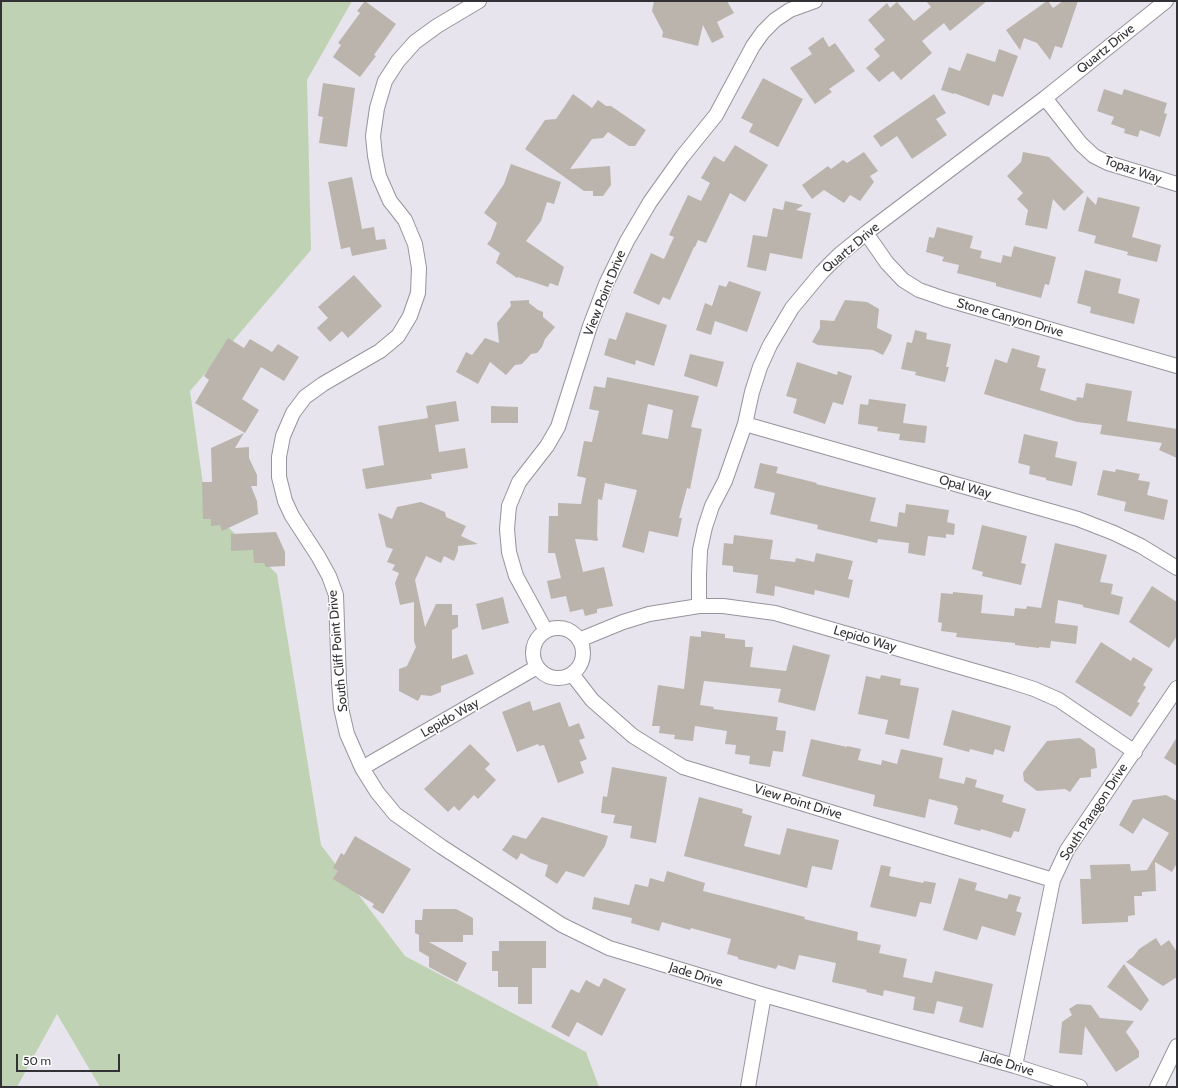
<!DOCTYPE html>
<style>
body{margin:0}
#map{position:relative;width:1178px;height:1088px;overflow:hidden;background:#e8e4ee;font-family:Cabin,sans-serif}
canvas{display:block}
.frame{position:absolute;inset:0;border:2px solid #323135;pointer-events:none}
.scale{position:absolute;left:16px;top:1054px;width:104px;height:18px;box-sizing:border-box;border:2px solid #323135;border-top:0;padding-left:5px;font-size:12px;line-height:14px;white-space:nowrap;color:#323135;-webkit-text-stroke:3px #fff;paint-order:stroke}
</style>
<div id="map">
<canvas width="1178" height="1088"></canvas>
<div class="frame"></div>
<div class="scale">50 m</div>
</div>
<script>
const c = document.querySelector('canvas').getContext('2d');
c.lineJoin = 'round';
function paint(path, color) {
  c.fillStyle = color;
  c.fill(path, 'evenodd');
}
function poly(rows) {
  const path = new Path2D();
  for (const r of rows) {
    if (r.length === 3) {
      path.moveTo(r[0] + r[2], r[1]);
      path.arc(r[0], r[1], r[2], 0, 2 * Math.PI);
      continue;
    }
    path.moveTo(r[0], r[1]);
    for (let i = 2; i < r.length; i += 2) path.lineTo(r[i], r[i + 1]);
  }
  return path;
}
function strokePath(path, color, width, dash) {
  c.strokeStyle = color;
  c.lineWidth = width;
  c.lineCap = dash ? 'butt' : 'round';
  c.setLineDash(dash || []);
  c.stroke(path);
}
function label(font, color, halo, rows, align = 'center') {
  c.font = font + ' Cabin,sans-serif';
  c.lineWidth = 3;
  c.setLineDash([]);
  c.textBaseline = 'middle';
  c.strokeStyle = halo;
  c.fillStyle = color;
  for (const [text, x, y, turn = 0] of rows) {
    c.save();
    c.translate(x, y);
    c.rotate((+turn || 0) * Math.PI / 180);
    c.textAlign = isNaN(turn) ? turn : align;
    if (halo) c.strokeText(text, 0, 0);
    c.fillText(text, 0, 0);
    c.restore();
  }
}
const green = poly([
 [1,1,352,1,307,80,311,250,190,391,206,506,277,574,321,845,405,956,586,1052,599,1087,100,1087,57,1014,17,1087,1,1087]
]);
const building = poly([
 [365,1,396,24,374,55,376,56,360,77,333,57,341,45,338,43,360,13,357,11],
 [654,1,727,1,734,13,717,22,724,37,712,43,703,25,698,46,662,37,663,32,652,11],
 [926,1,987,1,950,31,944,23,922,41,932,53,901,80,893,71,879,82,866,68,880,56,874,49,885,40,868,20,887,3,890,8,897,2,914,21,931,7],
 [1047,1,1048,1,1053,8,1063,1,1078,1,1062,48,1055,46,1050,60,1037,43,1024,38,1020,50,1006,30],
 [823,37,829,47,835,43,855,71,829,89,832,92,815,104,790,68,812,54,808,48],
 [999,49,1018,56,1003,97,993,94,989,106,954,93,954,94,941,90,949,67,960,71,967,53,995,62],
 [763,78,803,99,778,147,749,132,753,124,741,118],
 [323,83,355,88,347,147,319,143,323,117,318,116],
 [1104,89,1122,95,1124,89,1167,103,1164,113,1167,114,1160,137,1140,130,1138,137,1124,133,1125,129,1111,124,1114,117,1097,111],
 [573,94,592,108,598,100,606,106,611,106,646,130,635,146,629,146,608,132,603,138,592,139,570,169,610,166,611,185,603,196,593,196,593,191,584,191,525,149,545,120,556,119],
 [934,94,946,113,936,119,947,135,912,159,897,136,881,147,873,136],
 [735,145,768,165,745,202,730,193,706,243,698,240,695,247,694,247,670,300,663,297,659,305,633,293,651,253,664,259,674,237,669,235,688,195,701,201,710,183,701,178,714,156,724,162],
 [864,152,878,171,870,176,874,182,860,201,850,195,844,203,824,190,812,199,802,185,828,166,831,169,843,160,847,163],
 [1023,152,1049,157,1084,192,1064,211,1053,199,1047,229,1025,225,1028,210,1017,199,1023,193,1007,176,1021,162],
 [511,164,561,182,554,204,547,202,541,221,526,241,564,267,558,286,550,283,548,287,518,277,517,278,496,263,500,253,487,244,491,239,497,223,484,213,504,184],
 [352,177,362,229,374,227,376,240,385,239,387,249,352,256,350,247,341,249,328,182],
 [1087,196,1096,205,1098,197,1140,207,1132,237,1161,245,1157,262,1127,255,1128,252,1094,243,1096,236,1078,231],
 [785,201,803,205,796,210,811,213,802,259,770,253,766,271,747,267,753,235,767,237,773,208,783,210],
 [937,227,973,236,970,248,982,251,980,258,1001,263,1003,255,1011,257,1014,246,1056,257,1049,285,1045,284,1041,298,996,286,996,283,957,273,959,265,942,261,944,257,926,252,929,237,934,238],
 [1085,270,1121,279,1118,293,1140,299,1134,324,1090,313,1091,307,1077,303],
 [354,275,382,306,348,338,342,331,330,342,317,328,328,318,318,307],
 [729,281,761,292,747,332,715,321,711,335,696,330,705,303,712,306,719,285,726,287],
 [529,300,529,303,538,310,543,312,543,317,555,327,545,339,542,347,537,353,531,354,522,364,515,365,506,375,490,362,478,384,456,372,466,352,472,355,485,338,499,343,497,323,511,306,510,301],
 [845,300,867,302,879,309,877,328,892,335,891,340,883,355,873,350,818,345,812,342,820,328,820,320,834,321],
 [626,312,667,325,654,366,636,360,635,365,604,355,609,338,616,340],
 [915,330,927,333,926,339,951,344,946,367,949,367,945,382,915,375,916,372,901,369,907,342,912,343],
 [228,338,244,348,250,339,272,352,278,344,299,357,284,381,261,367,242,399,259,410,245,433,195,403,209,380,204,376],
 [1012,348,1040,356,1037,367,1046,369,1040,390,1076,401,1077,397,1083,398,1086,383,1132,391,1127,421,1177,429,1177,458,1159,450,1162,443,1100,434,1102,425,1077,422,984,394,995,359,1007,363],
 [690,354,724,362,717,387,684,376],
 [797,362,837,375,838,371,852,376,843,405,833,402,825,424,793,413,797,399,786,396],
 [607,377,699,396,691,427,702,429,690,489,687,488,679,518,682,518,678,537,649,531,644,553,622,547,637,490,605,483,602,500,598,499,597,536,598,540,597,541,591,540,575,539,583,572,604,567,613,606,597,609,597,613,585,616,583,609,570,612,566,596,551,599,547,581,561,578,555,553,548,553,549,516,558,516,558,503,581,504,586,478,577,476,584,441,592,442,599,411,589,409,594,386,605,388],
 [648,404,673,410,668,439,642,434],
 [869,399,906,404,903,423,927,426,925,443,899,440,900,434,877,431,878,427,858,424,860,404,868,405],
 [456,401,459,421,435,425,439,452,465,448,468,468,431,474,432,479,366,489,362,469,384,465,378,426,428,418,426,406],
 [491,406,518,407,518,423,491,423],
 [244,433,235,448,249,447,249,458,257,475,257,486,251,486,257,501,258,514,222,531,220,525,211,526,211,519,203,519,202,482,212,482,211,448],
 [1024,434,1058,442,1055,457,1077,462,1072,486,1046,480,1046,478,1029,474,1030,466,1018,463],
 [760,463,778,467,776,473,817,483,816,484,876,498,870,521,897,527,899,512,905,513,906,504,949,510,947,522,955,524,954,535,946,534,946,538,928,536,925,556,908,553,909,543,878,539,877,543,817,529,818,525,770,514,775,493,754,488],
 [1116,469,1140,474,1138,480,1150,482,1147,495,1168,500,1164,520,1124,511,1126,502,1097,495,1103,470,1115,472],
 [421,502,445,512,446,517,466,526,461,536,478,544,458,546,458,551,454,561,444,556,441,563,426,556,415,580,425,627,436,604,452,604,452,615,458,615,458,627,452,630,452,659,467,654,474,674,441,686,441,692,431,696,421,695,418,701,399,691,399,669,407,666,416,647,414,641,414,602,400,605,395,583,399,573,392,570,395,565,387,562,393,549,386,547,378,513,392,519,397,507],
 [982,525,1027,536,1021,563,1026,564,1021,585,982,576,983,572,972,569],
 [276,532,285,552,285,566,266,567,264,563,254,563,253,550,231,551,231,534],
 [734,535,773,540,770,559,795,562,796,558,814,562,816,553,853,561,848,579,853,580,849,598,815,590,814,595,775,586,774,596,756,593,758,575,733,572,733,566,722,565,724,543,733,544],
 [1055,543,1107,555,1100,582,1113,584,1111,594,1123,597,1119,615,1083,607,1083,605,1058,600,1055,623,1078,626,1076,644,1051,641,1050,648,1039,647,1039,648,1015,645,1015,643,956,637,957,633,941,631,942,623,938,622,941,593,953,594,953,592,983,595,981,613,1014,616,1015,608,1026,609,1027,606,1041,608],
 [1152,586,1177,602,1177,636,1169,648,1129,622],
 [503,597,509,623,482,630,476,604],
 [701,631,725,634,725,638,745,640,745,647,753,647,750,667,786,671,793,645,830,655,815,711,778,702,781,689,704,681,700,705,714,707,713,709,778,717,776,730,786,731,783,752,773,751,770,767,749,764,750,756,735,754,736,745,725,744,727,731,695,726,693,741,674,739,675,735,659,733,660,726,652,726,658,685,684,689,690,636,701,637],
 [1101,642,1131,661,1133,657,1153,669,1143,685,1146,687,1137,702,1140,703,1131,717,1075,682],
 [881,675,901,679,900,685,919,688,909,739,885,734,888,720,858,714,866,676,880,679],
 [530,701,533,711,560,702,569,727,579,723,585,738,579,740,587,759,580,762,584,773,558,783,544,745,539,746,538,744,517,752,502,712],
 [952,710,1011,726,1004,752,995,749,993,755,970,749,969,752,943,745],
 [1177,737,1177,766,1164,758],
 [1080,738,1095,749,1097,768,1091,769,1091,777,1080,778,1070,792,1065,789,1037,791,1024,781,1023,773,1024,771,1047,741],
 [811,739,847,747,847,746,861,749,858,760,881,765,882,760,897,764,901,749,943,758,939,778,964,784,966,777,977,780,975,787,1004,795,1002,802,1026,809,1019,832,1014,831,1011,838,981,829,980,831,954,824,958,808,957,808,957,806,929,799,925,818,873,806,875,795,802,776],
 [470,744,490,764,485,769,496,780,478,799,474,795,459,811,454,806,448,812,424,789],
 [612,767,667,777,656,843,630,838,632,826,613,823,615,815,601,813,603,796,607,797],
 [1166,795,1177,801,1177,863,1172,872,1155,862,1156,891,1142,892,1142,896,1134,896,1135,915,1128,916,1128,922,1082,924,1080,879,1091,879,1090,865,1130,864,1131,871,1147,870,1169,833,1143,818,1133,834,1119,825,1133,800],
 [699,797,743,809,742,813,752,816,744,846,780,855,787,828,839,840,832,870,812,866,807,888,684,856],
 [542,817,608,836,605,846,584,877,566,871,557,884,545,876,548,865,531,859,521,853,517,860,502,850,513,835,526,839],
 [355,836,411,869,383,914,372,907,374,904,333,879,338,871,333,868,341,853,344,855],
 [881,865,891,867,889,876,923,883,924,881,936,883,931,904,920,902,916,917,870,907],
 [667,871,705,883,703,891,805,917,804,919,858,932,857,940,881,945,879,953,907,959,903,977,932,983,935,971,993,984,983,1028,959,1022,963,1007,937,1001,934,1014,913,1010,915,997,884,990,883,996,866,992,867,990,832,982,836,963,799,955,795,970,778,965,776,969,738,959,738,957,727,954,731,939,691,928,690,930,662,922,659,931,631,923,632,918,592,909,594,897,629,905,635,884,648,887,650,878,664,882],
 [959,878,977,883,975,890,1007,899,1009,894,1021,897,1016,911,1022,913,1015,936,982,926,977,940,943,930],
 [423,909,456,909,473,918,473,935,463,935,463,942,429,942,467,963,457,982,429,967,429,957,419,951,419,935,415,933,415,920,422,920],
 [1156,938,1161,946,1169,940,1177,952,1177,977,1163,986,1126,962,1133,957,1139,949],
 [499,941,546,941,546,968,532,968,532,1004,518,1004,518,987,498,987,498,971,492,971,492,951,499,951],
 [1124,964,1149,1000,1141,1011,1107,987],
 [604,978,626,989,602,1036,577,1022,569,1037,551,1027,571,989,579,993,586,980,599,987],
 [1077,1004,1091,1005,1100,1018,1134,1021,1126,1032,1139,1051,1139,1057,1116,1072,1085,1026,1082,1055,1059,1053,1062,1022,1072,1015,1069,1009]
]);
const minor = poly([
 [479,1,437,26,415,42,398,61,385,81,377,108,373,136,375,156,379,176,390,201,405,220,415,244,419,268,418,293,410,316,398,336,380,351,323,384,305,397,293,413,283,436,279,457,279,477,285,501,292,516,318,556,329,576,336,595,339,682,341,708,347,734,362,768,377,792,395,814,442,847,562,925,609,948,764,995,1015,1066,1080,1087],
 [1045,98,1081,144,1094,156,1108,163,1177,184],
 [866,233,887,263,903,280,919,290,945,299,1177,366],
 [745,424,1078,519,1114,533,1141,546,1177,568],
 [699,606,699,575,700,550,705,527,712,506,725,481,745,424,752,392,760,367,770,345,792,308,822,272,839,255,866,233,1045,98,1166,1],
 [558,653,25],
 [546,631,516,576,509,552,507,529,509,506,519,482,547,446,558,427,590,326,606,284,627,241,650,202,682,157,716,115,753,46,763,32,775,20,790,10,815,1],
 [579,640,623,622,649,614,699,606,723,606,775,613,1009,681,1034,689,1059,700,1135,752],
 [572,674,592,700,633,736,683,767,1053,880],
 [362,768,537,667],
 [1015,1066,1053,880,1067,850,1177,688],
 [748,1087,764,995],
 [1157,1087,1177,1046]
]);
const streetNames = [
 ["Quartz Drive",1106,49,-39],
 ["Topaz Way",1133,170,19],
 ["Quartz Drive",851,248,-40],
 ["View Point Drive",605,293,-68],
 ["Stone Canyon Drive",1010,318,16],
 ["Opal Way",965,487,16],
 ["Lepido Way",865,639,16],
 ["South Cliff Point Drive",338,651,-95],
 ["Lepido Way",450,718,-30],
 ["View Point Drive",798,802,17],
 ["South Paragon Drive",1094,812,-57],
 ["Jade Drive",696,975,17],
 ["Jade Drive",1007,1064,17]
];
paint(green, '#bfd2b4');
paint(building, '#bab4ac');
strokePath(minor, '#97949d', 16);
strokePath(minor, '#fff', 14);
label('13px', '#323135', '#fff', streetNames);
</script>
